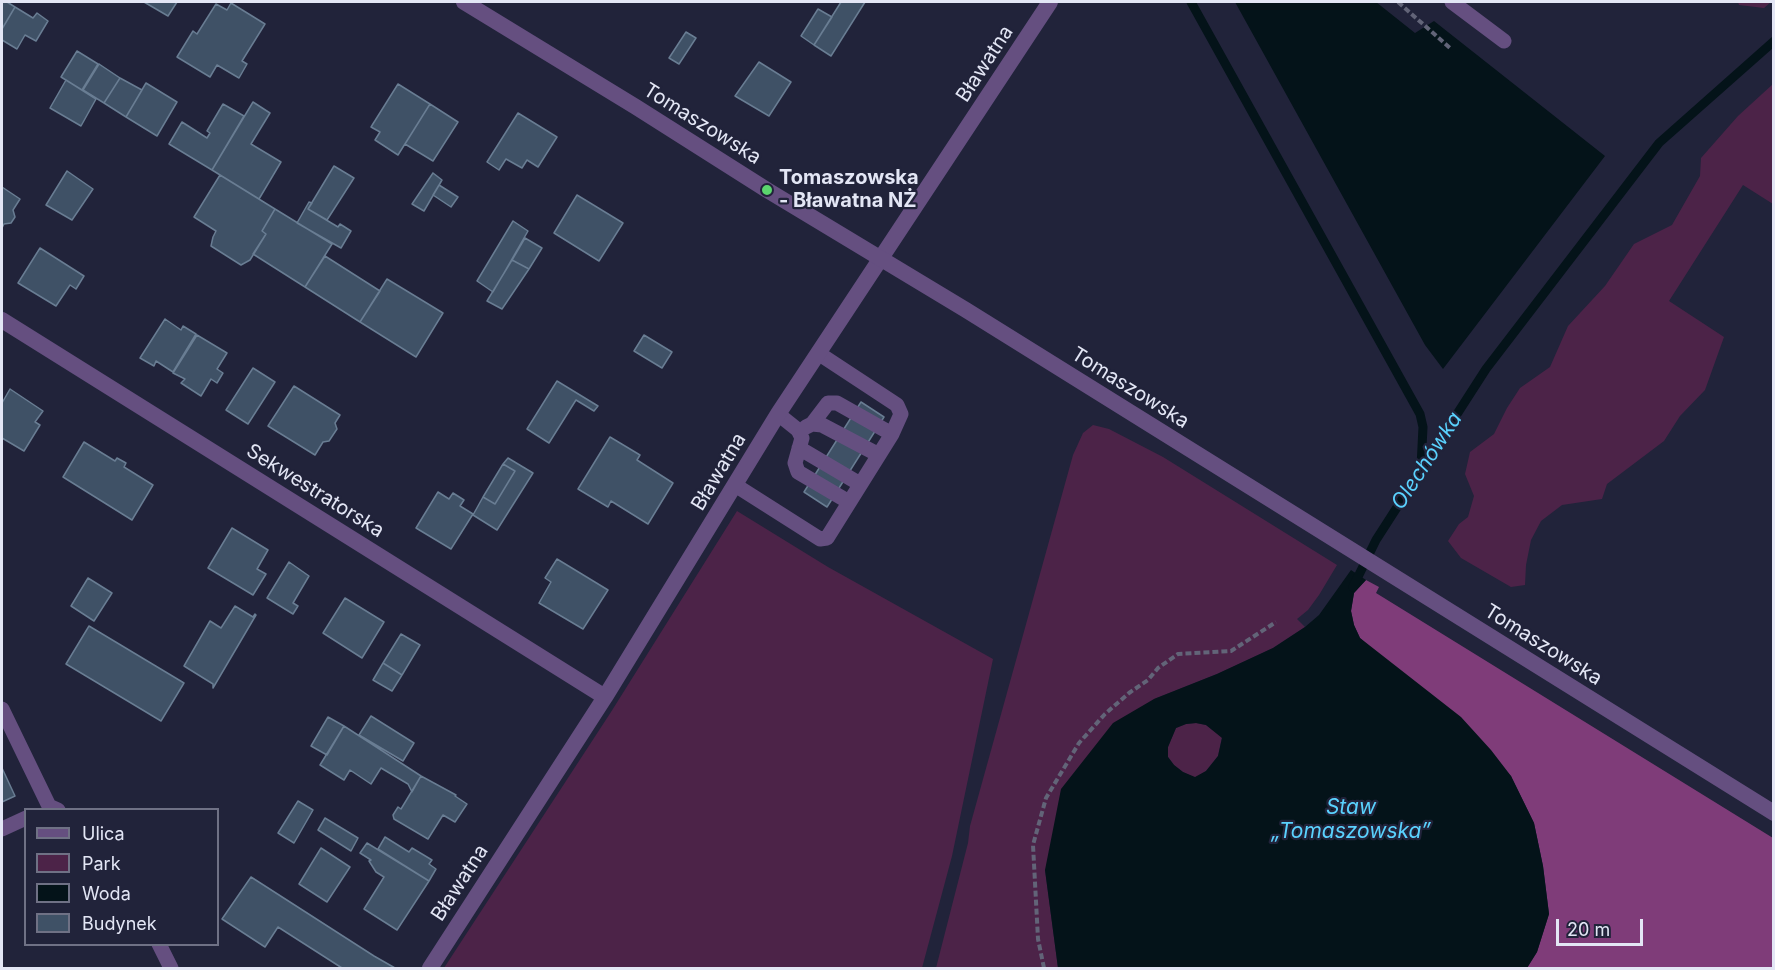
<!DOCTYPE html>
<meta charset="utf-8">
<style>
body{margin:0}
#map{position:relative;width:1775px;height:970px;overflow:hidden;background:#21233a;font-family:Inter,sans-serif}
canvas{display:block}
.frame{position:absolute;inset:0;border:3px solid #e3e6f5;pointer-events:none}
.legend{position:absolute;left:24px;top:808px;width:195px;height:138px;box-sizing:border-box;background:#21233a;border:2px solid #6f7185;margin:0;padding:8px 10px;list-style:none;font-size:18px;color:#e3e6f5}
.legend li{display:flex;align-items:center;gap:12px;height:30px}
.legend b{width:30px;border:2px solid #6f7185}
.scale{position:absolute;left:1556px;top:919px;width:87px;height:27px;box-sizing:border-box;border:3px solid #e3e6f5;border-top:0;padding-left:8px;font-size:18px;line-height:21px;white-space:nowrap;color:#e3e6f5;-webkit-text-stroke:4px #21233a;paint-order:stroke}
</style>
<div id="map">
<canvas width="1775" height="970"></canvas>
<div class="frame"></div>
<ul class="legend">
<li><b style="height:8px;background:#654f80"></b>Ulica</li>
<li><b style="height:16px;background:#4c2348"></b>Park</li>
<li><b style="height:16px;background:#041319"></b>Woda</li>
<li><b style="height:16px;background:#3f5166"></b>Budynek</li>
</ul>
<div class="scale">20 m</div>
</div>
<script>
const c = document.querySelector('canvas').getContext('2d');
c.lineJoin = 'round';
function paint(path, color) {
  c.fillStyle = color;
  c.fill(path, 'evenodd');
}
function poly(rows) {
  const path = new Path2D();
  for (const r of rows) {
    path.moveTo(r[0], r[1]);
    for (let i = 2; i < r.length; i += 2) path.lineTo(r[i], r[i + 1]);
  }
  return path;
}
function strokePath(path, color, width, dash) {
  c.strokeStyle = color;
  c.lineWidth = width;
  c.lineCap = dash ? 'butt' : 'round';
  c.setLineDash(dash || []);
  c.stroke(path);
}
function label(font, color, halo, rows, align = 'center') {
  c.font = font + ' Inter,sans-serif';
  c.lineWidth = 4.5;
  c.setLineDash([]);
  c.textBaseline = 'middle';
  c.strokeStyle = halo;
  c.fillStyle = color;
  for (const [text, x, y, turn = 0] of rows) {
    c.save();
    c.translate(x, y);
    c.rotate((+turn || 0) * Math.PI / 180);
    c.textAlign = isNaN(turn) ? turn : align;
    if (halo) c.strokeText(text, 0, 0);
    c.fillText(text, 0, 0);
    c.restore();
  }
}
const green = poly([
 [1738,2,1771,2,1764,8,1739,5],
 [1773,84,1773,204,1743,185,1669,301,1724,337,1705,390,1680,416,1664,441,1607,484,1602,499,1562,505,1541,521,1531,540,1526,565,1525,585,1511,587,1461,558,1448,541,1459,524,1468,517,1474,496,1465,474,1470,452,1494,434,1507,408,1520,388,1550,367,1568,326,1605,286,1634,244,1672,225,1700,176,1701,158,1738,116],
 [1093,425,1109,429,1163,457,1337,565,1319,595,1308,610,1297,619,1305,627,1273,648,1217,674,1154,699,1045,870,1058,968,936,968,968,843,970,826,1073,455,1083,433],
 [737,511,828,567,993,659,952,856,922,968,444,968,611,712],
 [1196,723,1206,725,1222,737,1218,756,1206,771,1195,778,1183,772,1174,765,1168,757,1168,747,1176,728,1186,724]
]);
const forest = poly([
 [1366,580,1379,587,1376,593,1773,838,1773,968,1527,968,1537,952,1549,914,1543,866,1534,823,1511,776,1360,638,1354,625,1351,611,1354,593]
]);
const water = poly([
 [1235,2,1376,2,1415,33,1434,21,1605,156,1443,369,1425,345],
 [1351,570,1366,580,1354,593,1351,611,1354,625,1360,638,1461,717,1491,750,1511,776,1534,823,1543,866,1549,914,1537,952,1527,968,1058,968,1045,870,1061,789,1113,723,1154,699,1217,674,1273,648,1305,627,1319,615],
 [1196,723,1206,725,1222,738,1218,756,1206,771,1195,777,1183,772,1174,765,1168,757,1168,747,1176,728,1186,724]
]);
const stream = poly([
 [1191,2,1420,414,1423,427,1421,467],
 [1353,587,1376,540,1486,369,1659,143,1774,41]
]);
const building = poly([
 [2,2,7,2,15,7,2,29,2,2],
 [144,2,177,2,168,16,144,2],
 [841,2,865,2,831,56,814,45,841,2],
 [231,3,265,24,242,61,247,64,239,78,217,65,210,77,177,57,193,31,197,34,216,4,227,10,231,3],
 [15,7,33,18,37,13,48,21,36,41,25,35,17,49,2,40,2,29,15,7],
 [818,9,832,17,814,45,801,36,818,9],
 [686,32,696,38,679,64,669,58,686,32],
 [77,51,98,64,82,90,61,77,77,51],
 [759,62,791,82,769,116,735,96,759,62],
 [99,64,120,78,104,103,83,90,99,64],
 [120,78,142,90,126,117,104,103,120,78],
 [66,80,96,99,81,126,50,108,66,80],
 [146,83,177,102,157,136,126,117,146,83],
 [398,84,430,104,398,155,375,140,380,132,371,127,398,84],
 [253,102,270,113,251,144,281,162,259,199,212,170,253,102],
 [223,104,244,116,212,170,169,144,182,122,207,138,210,133,207,131,223,104],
 [430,104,458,122,433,161,405,144,430,104],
 [518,113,557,137,538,167,527,160,522,168,506,159,499,170,487,162,518,113],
 [334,166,354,178,327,220,308,209,334,166],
 [67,171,93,189,72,220,46,205,67,171],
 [433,173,442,180,424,211,412,204,433,173],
 [220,175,275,209,262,231,266,234,250,260,241,265,211,246,213,237,216,231,194,217,220,175],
 [439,185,458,197,451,207,433,195,439,185],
 [2,187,20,199,13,210,15,217,11,223,4,224,2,228,2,187],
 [577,195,623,223,599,261,554,233,577,195],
 [309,202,312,203,308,209,338,227,340,224,351,231,341,248,297,223,309,202],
 [275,209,332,244,305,287,253,254,266,234,262,231,275,209],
 [513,221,528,231,493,292,477,281,513,221],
 [525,238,542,248,529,269,512,260,525,238],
 [40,248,84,276,76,289,70,285,56,306,18,283,40,248],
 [325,256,380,291,360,322,305,287,325,256],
 [512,260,529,269,502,309,487,301,512,260],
 [387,279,443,313,416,357,360,322,387,279],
 [165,319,181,330,183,326,196,334,173,372,156,361,154,366,140,358,165,319],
 [197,335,227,353,217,369,223,373,217,383,211,379,201,396,181,383,185,379,173,373,197,335],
 [644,335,672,352,662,368,634,351,644,335],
 [253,368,275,382,248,424,226,410,253,368],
 [557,381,598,406,594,411,576,400,549,443,527,429,557,381],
 [294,386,340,415,335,423,337,429,329,441,323,442,315,455,268,426,294,386],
 [10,389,43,411,35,422,40,425,24,451,2,438,2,403,10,389],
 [861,402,884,417,827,507,804,492,861,402],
 [610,437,640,455,637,460,673,483,648,524,611,501,608,507,578,489,610,437],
 [84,442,115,461,117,458,126,463,124,467,153,485,132,520,63,477,84,442],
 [508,458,533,473,497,530,473,515,483,497,495,504,515,471,503,464,508,458],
 [503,464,515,471,495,504,483,497,503,464],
 [438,492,449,499,453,493,464,500,460,506,473,514,451,549,416,528,438,492],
 [232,528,268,550,257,569,266,574,253,595,208,568,232,528],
 [557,559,608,590,583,629,539,603,551,582,545,578,557,559],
 [289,562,309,576,293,603,298,606,293,614,267,598,289,562],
 [88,578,112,593,94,621,71,606,88,578],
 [345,598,384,622,362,658,323,633,345,598],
 [235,606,253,617,255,614,256,615,213,688,213,684,184,666,210,621,221,628,235,606],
 [89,626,184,683,161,721,66,664,89,626],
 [401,634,420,645,402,675,383,663,401,634],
 [383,663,402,675,392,691,373,680,383,663],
 [371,716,414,743,403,761,359,735,371,716],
 [328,717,344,726,327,755,311,746,328,717],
 [344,726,421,776,412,792,408,784,381,768,371,784,350,770,344,780,320,765,344,726],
 [2,768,15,796,2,802,2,768],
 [421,776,456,795,455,796,467,804,455,822,443,815,428,839,394,819,393,815,398,807,401,809,421,776],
 [298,801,313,810,294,843,278,833,298,801],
 [325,818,358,838,351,851,318,830,325,818],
 [385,837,409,852,412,848,432,860,429,864,436,869,429,881,378,849,385,837],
 [367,843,429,881,397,930,364,909,384,877,376,872,369,861,371,860,360,853,367,843],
 [321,848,350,867,327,902,299,884,321,848],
 [251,877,374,956,395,968,342,968,278,927,265,947,222,919,251,877]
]);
const path = poly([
 [1398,2,1450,48],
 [1044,968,1038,939,1033,845,1046,798,1079,743,1105,714,1129,693,1148,680,1158,668,1178,654,1231,651,1276,622]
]);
const service = poly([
 [1452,2,1504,41],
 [778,414,798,430,802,438,795,463,798,472,849,502],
 [812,424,828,403,837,403,892,434],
 [806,427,812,424,822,425,879,455],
 [799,448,860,484],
 [735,485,820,539,827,538,892,434,901,414,897,405,818,353],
 [2,709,49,806,58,810],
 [2,829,26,818],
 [159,944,171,968]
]);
const minor = poly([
 [2,320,605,697],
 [430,968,605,697,778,414,1050,2]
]);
const tertiary = poly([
 [464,2,636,107,767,190,966,310,1774,813]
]);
const markers = [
 [767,190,6,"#5bd56e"]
];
const streetNames = [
 ["Bławatna",985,64,-57],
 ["Tomaszowska",702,124,32],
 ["Tomaszowska",1130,388,32],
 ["Bławatna",719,472,-59],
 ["Sekwestratorska",315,491,32],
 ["Tomaszowska",1543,645,32],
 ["Bławatna",460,883,-57]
];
const poiNames = [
 ["Tomaszowska",779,178],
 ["- Bławatna NŻ",779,201]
];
const waterNames = [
 ["Olechówka",1427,461,-57],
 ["Staw",1351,808],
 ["„Tomaszowska”",1351,832]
];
paint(green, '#4c2348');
paint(forest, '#7f3c79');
paint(water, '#041319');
strokePath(stream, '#041319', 9);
paint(building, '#3f5166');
strokePath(building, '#697d93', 1.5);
strokePath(path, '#626478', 4, [6, 3]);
strokePath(service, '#654f80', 15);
strokePath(minor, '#654f80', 16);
strokePath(tertiary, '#654f80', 16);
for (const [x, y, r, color] of markers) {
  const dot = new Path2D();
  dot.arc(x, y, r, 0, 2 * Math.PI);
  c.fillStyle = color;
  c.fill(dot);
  strokePath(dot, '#21233a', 2);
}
label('20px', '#e3e6f5', '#21233a', streetNames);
label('bold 20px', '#e3e6f5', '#21233a', poiNames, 'left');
label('italic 21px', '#5ad2fe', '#21233a', waterNames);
</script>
